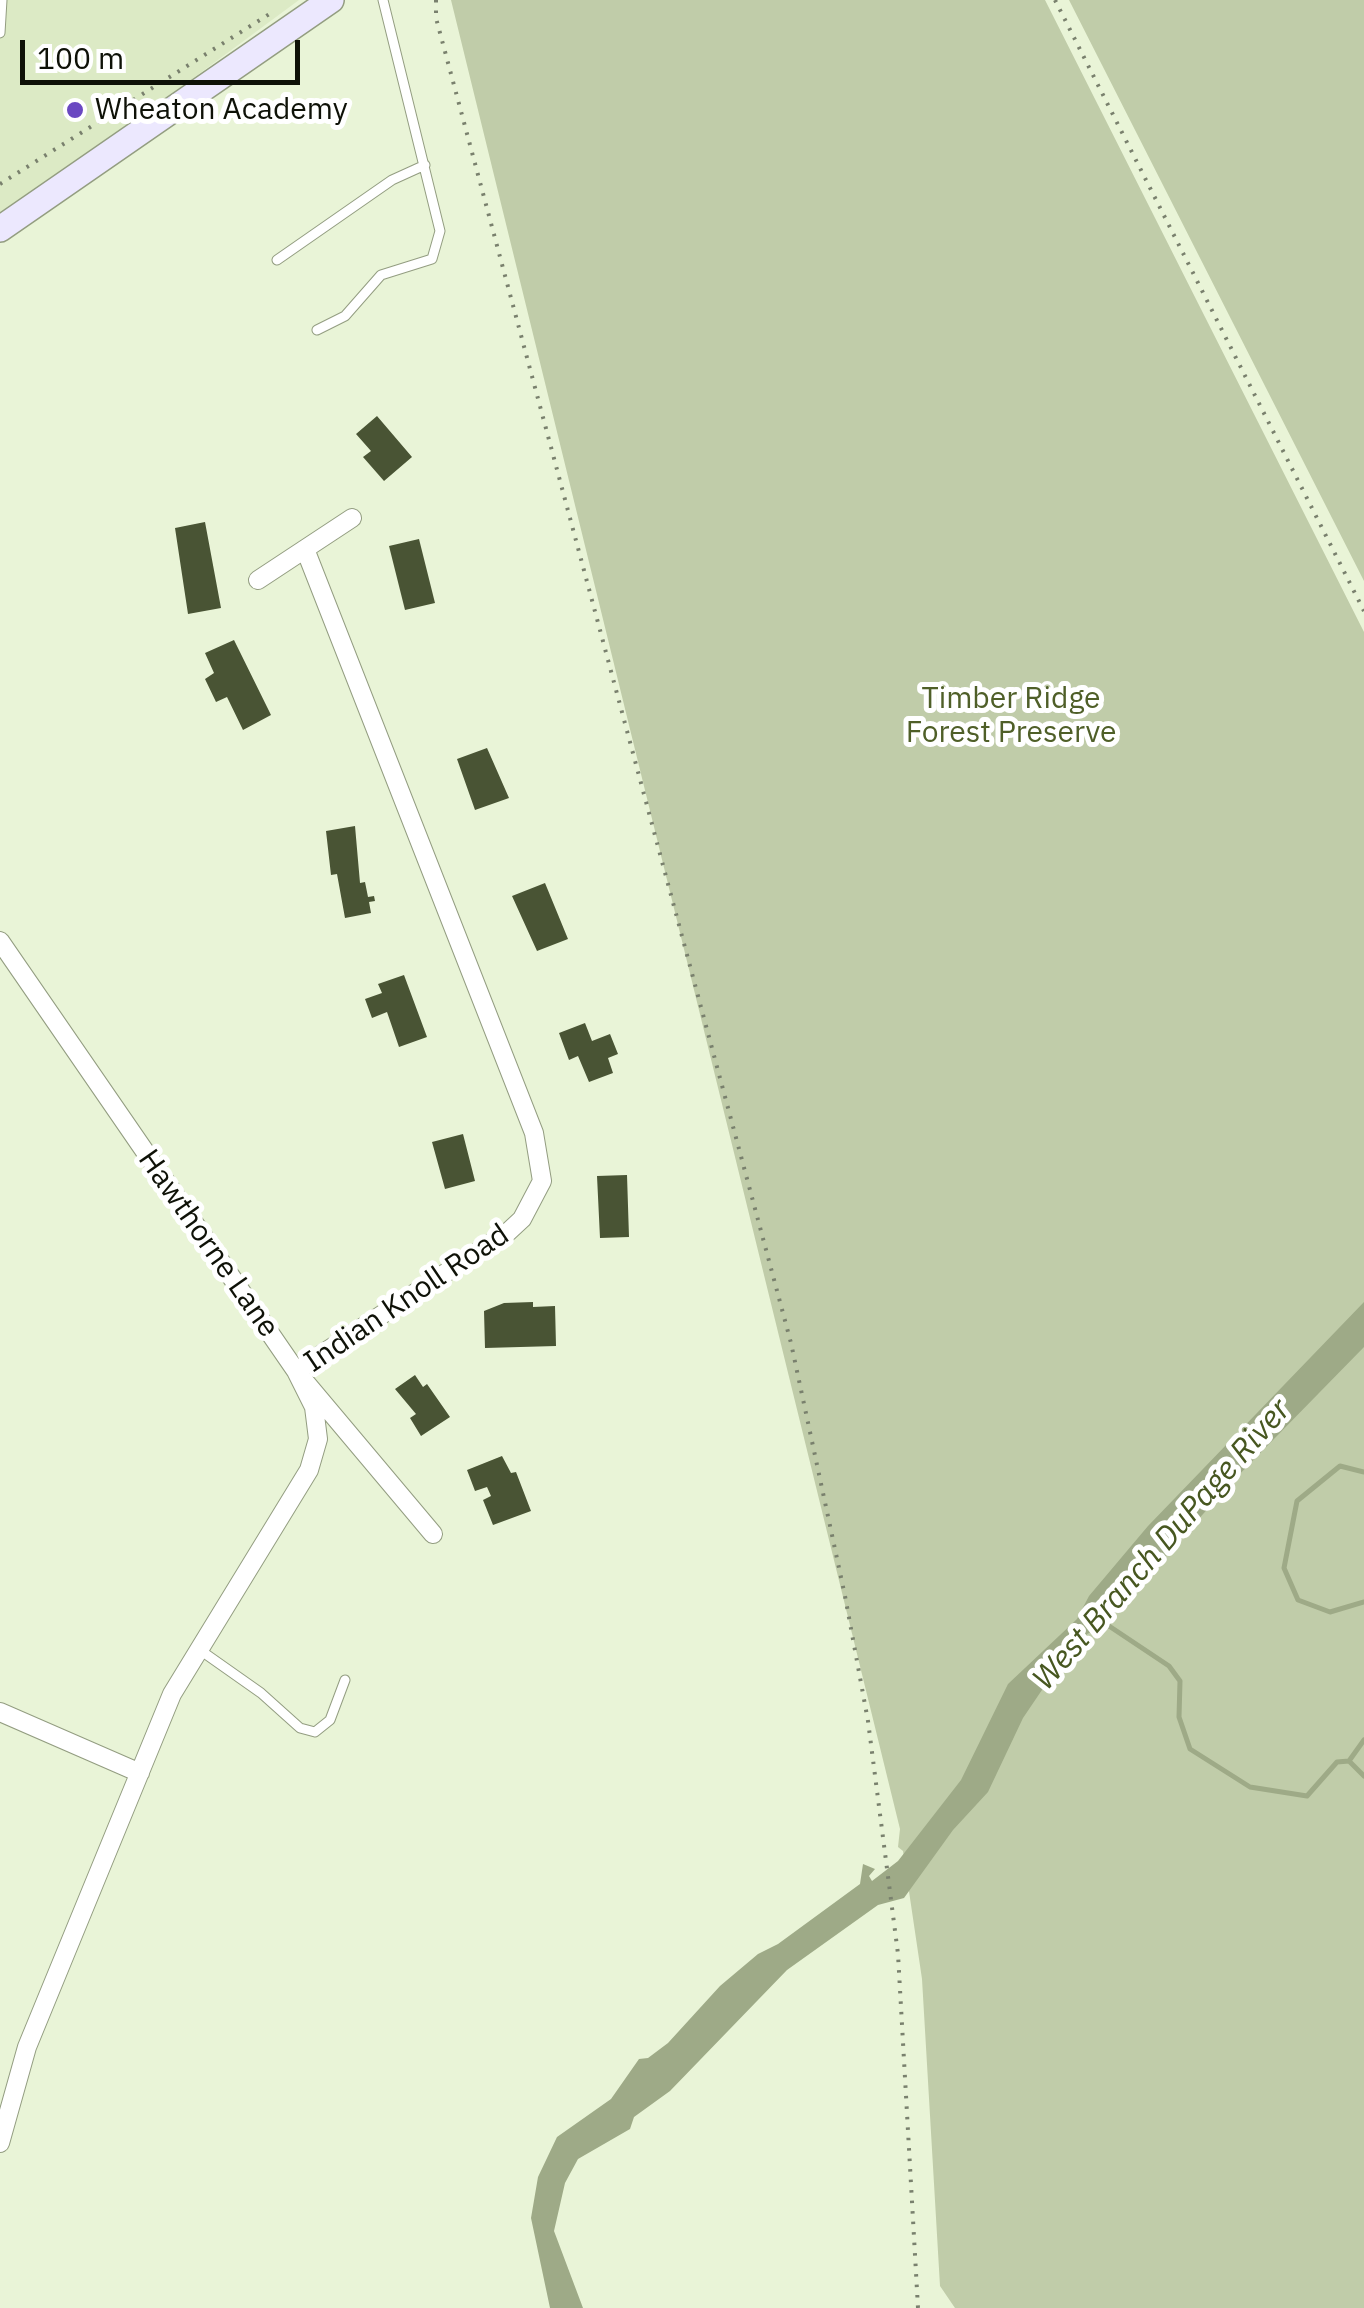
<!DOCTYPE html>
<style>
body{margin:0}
#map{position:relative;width:1364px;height:2308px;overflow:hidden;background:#e9f4d7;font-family:"IBM Plex Sans",sans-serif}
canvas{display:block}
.scale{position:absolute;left:20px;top:40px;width:280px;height:45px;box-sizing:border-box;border:5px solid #0e1107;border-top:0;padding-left:12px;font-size:30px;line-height:35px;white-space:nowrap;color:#0e1107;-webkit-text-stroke:8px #fff;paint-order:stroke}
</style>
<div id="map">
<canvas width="1364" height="2308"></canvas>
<div class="scale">100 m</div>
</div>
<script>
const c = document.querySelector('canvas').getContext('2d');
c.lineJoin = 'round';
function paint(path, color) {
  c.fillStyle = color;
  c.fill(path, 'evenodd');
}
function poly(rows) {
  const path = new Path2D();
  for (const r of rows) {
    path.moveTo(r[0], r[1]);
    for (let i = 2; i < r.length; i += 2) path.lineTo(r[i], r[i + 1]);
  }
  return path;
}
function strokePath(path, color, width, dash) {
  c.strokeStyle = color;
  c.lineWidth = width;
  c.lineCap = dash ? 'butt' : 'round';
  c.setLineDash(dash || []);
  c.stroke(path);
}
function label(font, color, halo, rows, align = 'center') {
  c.font = font + ' "IBM Plex Sans",sans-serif';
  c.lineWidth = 10;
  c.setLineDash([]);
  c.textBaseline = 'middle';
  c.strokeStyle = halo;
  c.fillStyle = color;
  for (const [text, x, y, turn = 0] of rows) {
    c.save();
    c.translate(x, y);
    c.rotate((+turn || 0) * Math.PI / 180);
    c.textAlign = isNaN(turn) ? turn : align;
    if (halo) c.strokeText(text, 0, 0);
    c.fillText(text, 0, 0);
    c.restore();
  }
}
const built = poly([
 [0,0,299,0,0,221]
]);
const green = poly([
 [451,0,1045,0,1364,632,1364,2308,955,2308,940,2286,922,1979,903,1851,898,1847,900,1829],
 [1069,0,1364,0,1364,581]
]);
const water = poly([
 [1364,1302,1364,1347,1228,1486,1114,1614,1111,1623,1087,1634,1078,1654,1044,1687,1023,1718,988,1792,953,1830,904,1898,878,1905,787,1970,670,2091,634,2117,630,2129,578,2159,565,2183,554,2231,583,2308,550,2308,531,2218,538,2177,557,2137,611,2099,639,2059,648,2058,668,2043,720,1986,758,1954,778,1944,860,1884,863,1864,875,1869,869,1876,872,1881,898,1861,961,1780,1008,1684,1077,1619,1089,1596,1148,1526]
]);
const stream = poly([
 [1364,1472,1340,1466,1297,1501,1284,1568,1298,1600,1330,1612,1364,1602],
 [1106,1624,1169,1666,1180,1681,1179,1717,1190,1749,1250,1787,1307,1796,1337,1762,1349,1761,1364,1776],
 [1349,1761,1364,1740]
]);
const building = poly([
 [377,416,412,457,384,481,363,457,371,451,356,434],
 [205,522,221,608,188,614,175,528],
 [419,539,435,603,405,610,389,546],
 [234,640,271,715,243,730,227,697,216,702,205,679,214,673,205,653],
 [487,748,509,798,475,810,457,759],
 [355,826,360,883,365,882,368,897,374,896,375,901,369,902,371,913,345,918,337,874,331,875,326,831],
 [545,883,568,939,537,951,512,896],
 [404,975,427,1037,399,1047,387,1012,372,1018,365,999,382,993,378,984],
 [585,1023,592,1041,610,1034,618,1054,608,1058,613,1073,589,1082,578,1056,569,1060,559,1033],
 [463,1134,475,1181,445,1189,432,1142],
 [627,1175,629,1237,600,1238,597,1176],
 [533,1302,533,1307,555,1306,556,1346,485,1348,484,1311,504,1303],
 [415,1375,423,1387,427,1384,450,1417,421,1436,410,1418,416,1414,395,1389],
 [502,1456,511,1473,516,1472,531,1511,493,1525,483,1500,491,1496,487,1487,475,1491,467,1470]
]);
const path = poly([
 [436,0,436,18,791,1343,845,1596,868,1721,898,1954,918,2308],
 [1055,0,1364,611],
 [0,184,271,13]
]);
const lane = poly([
 [0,33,2,0],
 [277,260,392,180,425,165],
 [317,330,345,316,381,275,432,259,440,231,383,0],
 [200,1650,261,1693,300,1728,315,1732,330,1720,345,1680]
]);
const street = poly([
 [258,580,352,518],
 [0,941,296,1371,433,1534],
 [0,1712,140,1773],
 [0,2143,27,2047,172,1694,309,1470,318,1439,314,1407,296,1371,508,1232,522,1219,542,1181,534,1133,305,549]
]);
const secondary = poly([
 [0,229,331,0]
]);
const markers = [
 [75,110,10,"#6a48c1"]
];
const poiNames = [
 ["Wheaton Academy",95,110]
];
const parkNames = [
 ["Timber Ridge",1011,699],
 ["Forest Preserve",1011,733]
];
const streetNames = [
 ["Hawthorne Lane",208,1244,55],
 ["Indian Knoll Road",407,1299,-34]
];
const waterNames = [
 ["West Branch DuPage River",1162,1545,-49]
];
paint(built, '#dceac5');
paint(green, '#c0cca9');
paint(water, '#9eaa87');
strokePath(stream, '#9eaa87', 5);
paint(building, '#495434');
strokePath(lane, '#939d81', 11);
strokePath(street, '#939d81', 20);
strokePath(secondary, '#939d81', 28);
strokePath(path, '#79806d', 4, [2.5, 8]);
strokePath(lane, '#fff', 9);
strokePath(street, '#fff', 18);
strokePath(secondary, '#ece8fe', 25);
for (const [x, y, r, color] of markers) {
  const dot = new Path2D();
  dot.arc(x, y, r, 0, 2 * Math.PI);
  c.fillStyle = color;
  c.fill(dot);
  strokePath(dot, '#fff', 4);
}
label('30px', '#0e1107', '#fff', poiNames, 'left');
label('30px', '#4f5f28', '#fff', parkNames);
label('30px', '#0e1107', '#fff', streetNames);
label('italic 32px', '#475720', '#fff', waterNames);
</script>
